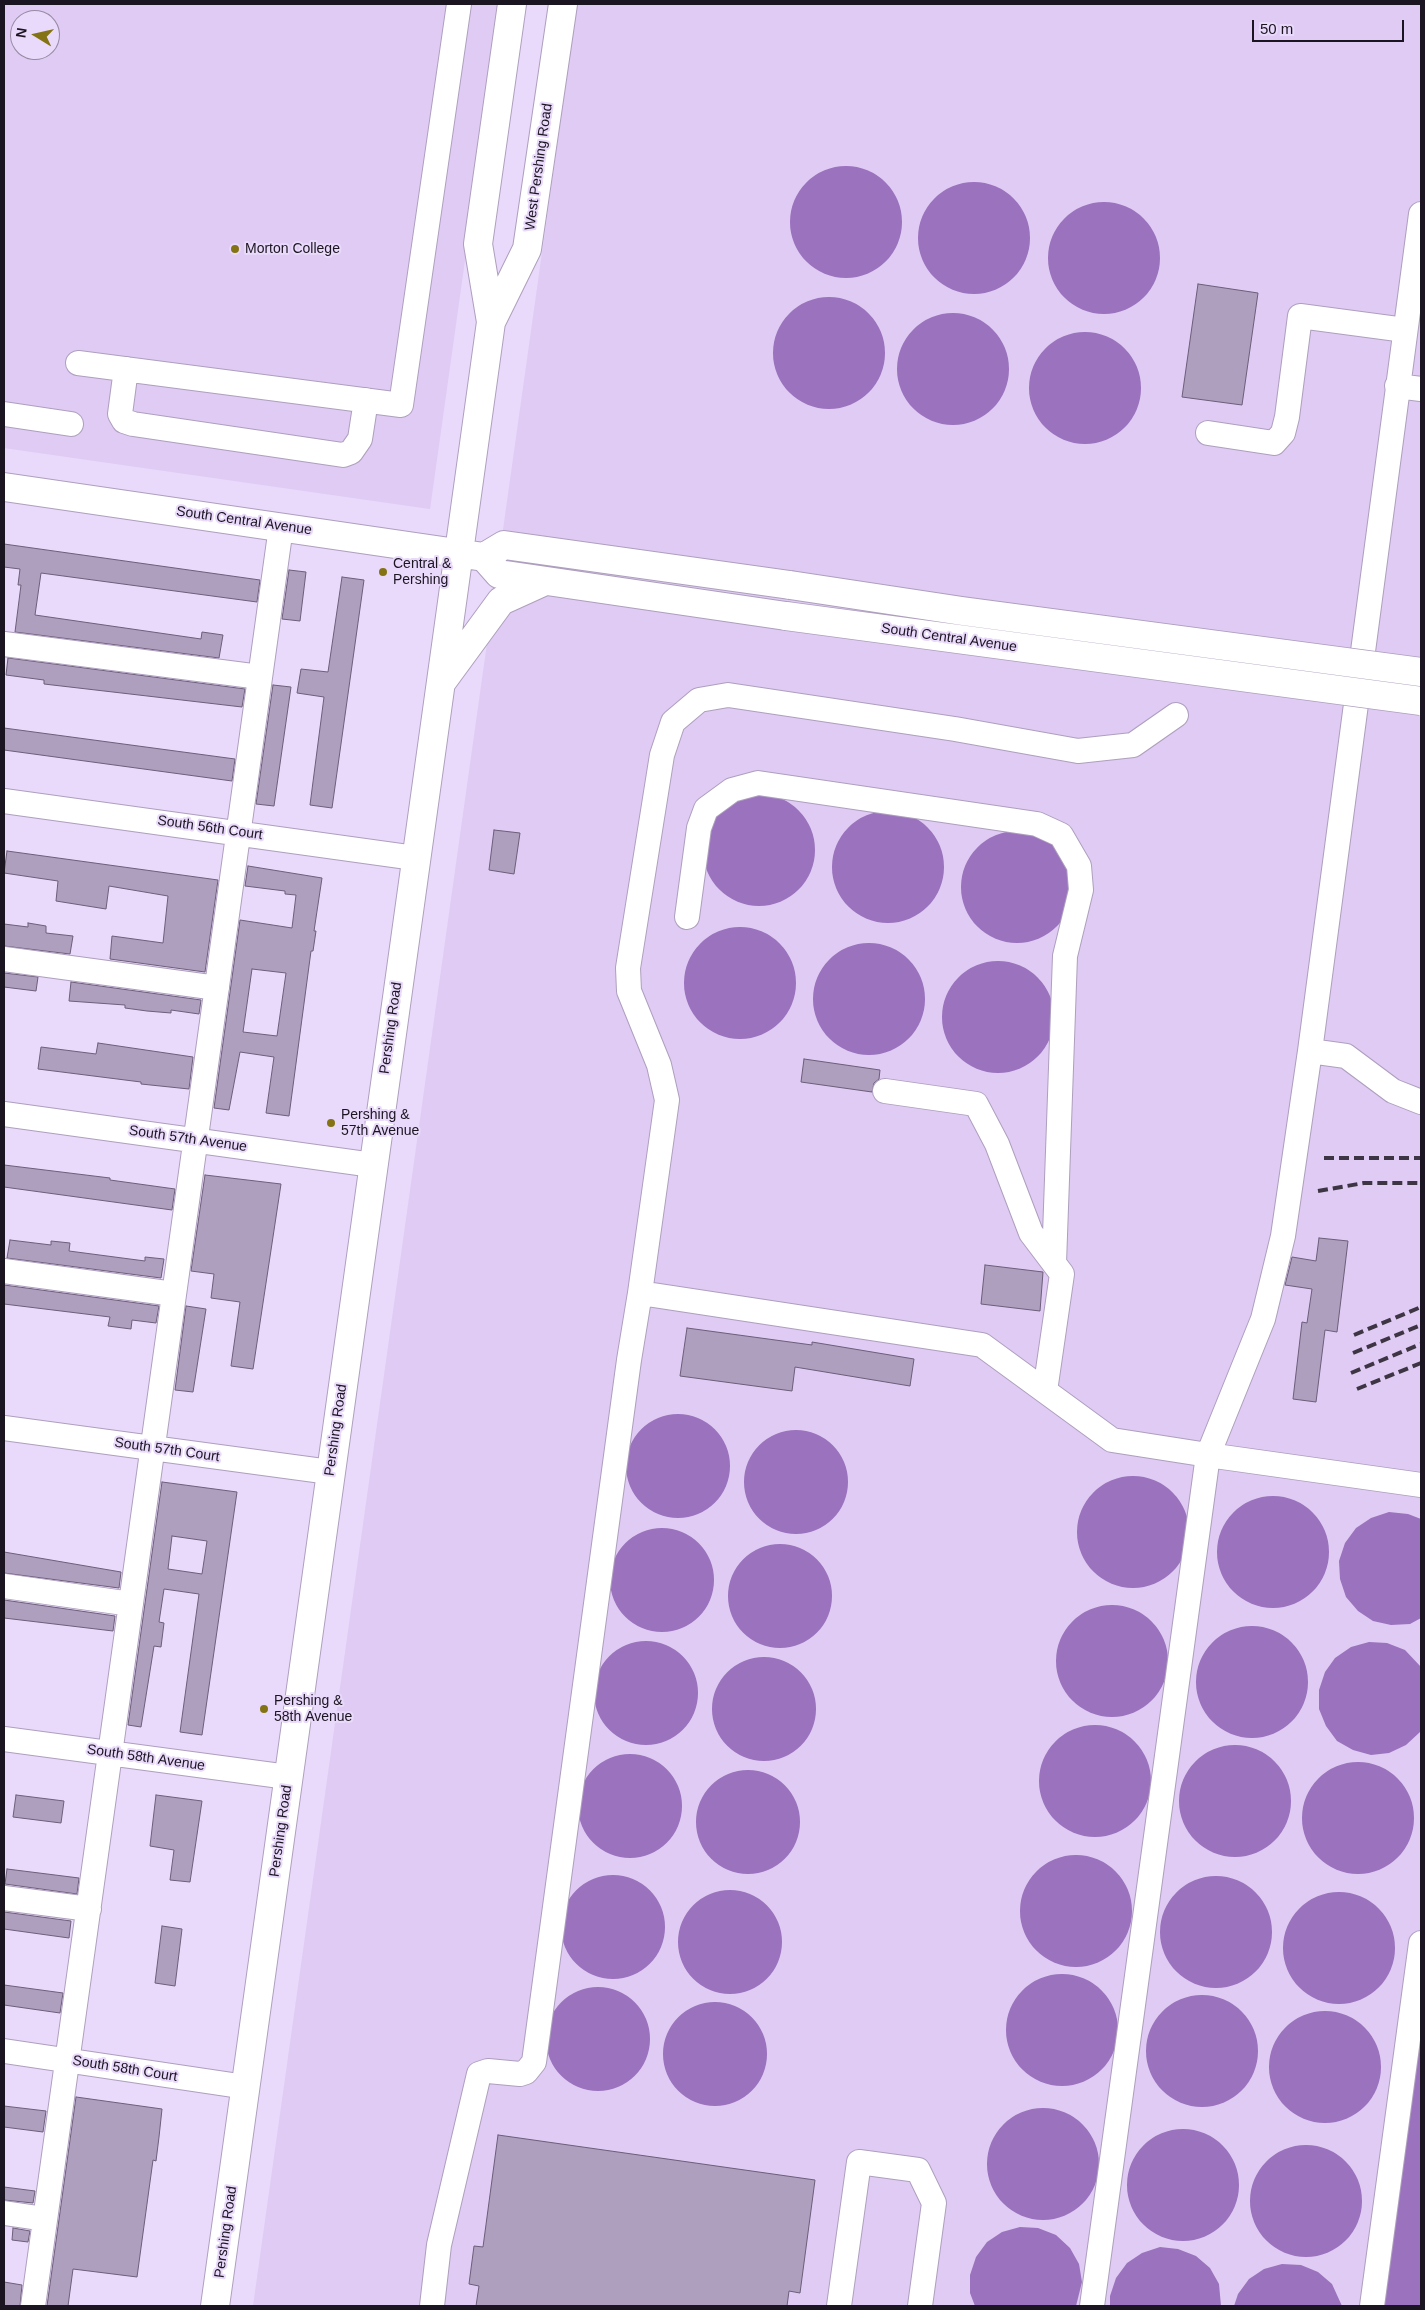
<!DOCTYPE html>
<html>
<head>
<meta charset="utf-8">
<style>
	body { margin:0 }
	#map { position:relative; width:1425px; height:2310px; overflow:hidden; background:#e9d9fa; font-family:Arial,sans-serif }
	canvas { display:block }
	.frame { position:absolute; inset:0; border:5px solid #1b1521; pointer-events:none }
	.north { position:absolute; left:10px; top:10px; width:50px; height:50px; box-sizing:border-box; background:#e9d9fa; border:1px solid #978ba3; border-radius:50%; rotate:279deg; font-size:14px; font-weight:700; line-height:20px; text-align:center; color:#1b1521 }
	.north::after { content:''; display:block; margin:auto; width:18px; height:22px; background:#847314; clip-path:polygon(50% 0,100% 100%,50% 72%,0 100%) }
	.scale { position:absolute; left:1252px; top:20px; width:152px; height:22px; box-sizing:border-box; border:2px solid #1b1521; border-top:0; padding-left:6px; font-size:15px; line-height:18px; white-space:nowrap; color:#1b1521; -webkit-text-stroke:4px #e9d9fa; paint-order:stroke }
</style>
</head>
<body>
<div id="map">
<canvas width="1425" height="2310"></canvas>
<div class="frame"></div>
<div class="north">N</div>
<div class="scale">50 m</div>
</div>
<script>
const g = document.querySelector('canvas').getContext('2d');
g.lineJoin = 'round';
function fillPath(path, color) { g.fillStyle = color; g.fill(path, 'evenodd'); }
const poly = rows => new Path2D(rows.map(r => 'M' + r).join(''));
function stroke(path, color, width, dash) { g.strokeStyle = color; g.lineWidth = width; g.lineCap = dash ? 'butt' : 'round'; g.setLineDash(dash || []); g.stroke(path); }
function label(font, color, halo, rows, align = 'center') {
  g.font = font + ' Arial,sans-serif'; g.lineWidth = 4; g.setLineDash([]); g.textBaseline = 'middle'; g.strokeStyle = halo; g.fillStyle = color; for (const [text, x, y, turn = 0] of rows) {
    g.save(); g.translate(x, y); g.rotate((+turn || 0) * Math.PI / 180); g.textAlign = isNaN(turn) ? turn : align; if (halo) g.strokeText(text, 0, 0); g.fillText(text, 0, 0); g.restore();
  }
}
const built = poly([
	[4,4,501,4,430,509,4,448],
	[20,20,50,20,50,50,20,50],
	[577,4,1421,4,1421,2306,253,2306]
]);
const water = poly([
	'790 222a56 56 0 1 1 112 0a56 56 0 1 1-112 0Z',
	'918 238a56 56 0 1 1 112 0a56 56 0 1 1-112 0Z',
	'1048 258a56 56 0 1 1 112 0a56 56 0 1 1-112 0Z',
	'773 353a56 56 0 1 1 112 0a56 56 0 1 1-112 0Z',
	'897 369a56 56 0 1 1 112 0a56 56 0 1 1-112 0Z',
	'1029 388a56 56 0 1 1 112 0a56 56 0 1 1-112 0Z',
	'703 850a56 56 0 1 1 112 0a56 56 0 1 1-112 0Z',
	'832 867a56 56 0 1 1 112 0a56 56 0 1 1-112 0Z',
	'961 887a56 56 0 1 1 112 0a56 56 0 1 1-112 0Z',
	'684 983a56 56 0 1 1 112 0a56 56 0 1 1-112 0Z',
	'813 999a56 56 0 1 1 112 0a56 56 0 1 1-112 0Z',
	'942 1017a56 56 0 1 1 112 0a56 56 0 1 1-112 0Z',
	'626 1466a52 52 0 1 1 104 0a52 52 0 1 1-104 0Z',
	'744 1482a52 52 0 1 1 104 0a52 52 0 1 1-104 0Z',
	'1077 1532a56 56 0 1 1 112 0a56 56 0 1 1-112 0Z',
	'1217 1552a56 56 0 1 1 112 0a56 56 0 1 1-112 0Z',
	[1389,1512,1408,1514,1421,1519,1421,1618,1410,1624,1391,1625,1373,1621,1358,1611,1346,1597,1340,1579,1339,1561,1345,1543,1356,1528,1371,1518],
	'610 1580a52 52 0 1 1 104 0a52 52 0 1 1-104 0Z',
	'728 1596a52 52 0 1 1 104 0a52 52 0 1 1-104 0Z',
	'1056 1661a56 56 0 1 1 112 0a56 56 0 1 1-112 0Z',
	'1196 1682a56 56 0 1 1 112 0a56 56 0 1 1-112 0Z',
	'594 1693a52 52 0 1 1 104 0a52 52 0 1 1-104 0Z',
	[1369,1642,1387,1643,1405,1650,1421,1667,1420,1732,1406,1745,1389,1753,1371,1755,1353,1750,1337,1741,1326,1726,1319,1709,1319,1690,1325,1672,1335,1658,1351,1647],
	'712 1709a52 52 0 1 1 104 0a52 52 0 1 1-104 0Z',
	'1039 1781a56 56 0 1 1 112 0a56 56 0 1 1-112 0Z',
	'1179 1801a56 56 0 1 1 112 0a56 56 0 1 1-112 0Z',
	'578 1806a52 52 0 1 1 104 0a52 52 0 1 1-104 0Z',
	'1302 1818a56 56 0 1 1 112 0a56 56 0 1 1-112 0Z',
	'696 1822a52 52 0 1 1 104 0a52 52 0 1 1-104 0Z',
	'1020 1911a56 56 0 1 1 112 0a56 56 0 1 1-112 0Z',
	'561 1927a52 52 0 1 1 104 0a52 52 0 1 1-104 0Z',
	'1160 1932a56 56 0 1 1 112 0a56 56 0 1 1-112 0Z',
	'678 1942a52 52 0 1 1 104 0a52 52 0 1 1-104 0Z',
	'1283 1948a56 56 0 1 1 112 0a56 56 0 1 1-112 0Z',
	'1006 2030a56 56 0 1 1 112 0a56 56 0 1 1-112 0Z',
	'546 2039a52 52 0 1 1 104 0a52 52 0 1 1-104 0Z',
	'1146 2051a56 56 0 1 1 112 0a56 56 0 1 1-112 0Z',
	'663 2054a52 52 0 1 1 104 0a52 52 0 1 1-104 0Z',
	'1269 2067a56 56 0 1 1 112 0a56 56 0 1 1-112 0Z',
	[1421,2034,1421,2306,1383,2306],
	'987 2164a56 56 0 1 1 112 0a56 56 0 1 1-112 0Z',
	'1127 2185a56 56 0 1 1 112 0a56 56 0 1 1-112 0Z',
	'1250 2201a56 56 0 1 1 112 0a56 56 0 1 1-112 0Z',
	[1020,2227,1038,2228,1056,2235,1070,2248,1079,2264,1082,2282,1076,2306,975,2306,970,2293,970,2275,976,2257,987,2242,1002,2232],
	[1160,2247,1178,2249,1196,2256,1210,2268,1219,2284,1221,2306,1110,2306,1110,2296,1116,2278,1127,2263,1142,2253],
	[1282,2264,1301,2265,1318,2272,1332,2284,1342,2306,1234,2306,1238,2294,1249,2279,1264,2269]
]);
const building = poly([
	[1198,284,1258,293,1242,405,1182,397,1198,284],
	[4,544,260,580,257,602,41,573,35,615,201,639,202,632,223,635,219,658,15,632,21,585,18,585,20,569,4,567,4,544],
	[289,570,306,572,300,621,282,619,289,570],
	[342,577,364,580,332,808,310,805,324,697,297,693,301,669,328,672,342,577],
	[8,658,245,689,242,707,44,684,44,680,6,675,8,658],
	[273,685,291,687,274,806,256,804,273,685],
	[4,728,235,759,232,781,4,750,4,728],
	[494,830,520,833,514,874,489,870,494,830],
	[7,851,218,880,205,972,110,959,112,936,163,943,168,896,109,886,106,909,56,901,58,881,4,873,7,851],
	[248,866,322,878,314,931,316,931,313,951,311,951,289,1116,266,1113,274,1057,240,1052,229,1110,214,1108,240,920,292,928,296,895,285,894,285,891,245,886,248,866],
	[252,969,286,973,277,1036,243,1032,252,969],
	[28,923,46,926,46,933,73,936,70,954,4,946,4,924,28,927,28,923],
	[4,973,38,977,36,991,4,987,4,973],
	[71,982,201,1000,199,1014,171,1010,171,1013,147,1011,125,1008,125,1005,69,1001,71,982],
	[98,1043,193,1057,189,1089,141,1084,141,1082,38,1069,41,1047,96,1054,98,1043],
	[804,1059,880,1070,879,1079,874,1083,872,1092,801,1082,804,1059],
	[4,1165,110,1178,110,1180,175,1189,172,1210,4,1187,4,1165],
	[205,1175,281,1184,253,1369,231,1366,240,1302,211,1298,214,1274,191,1271,205,1175],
	[1319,1238,1348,1241,1337,1332,1325,1330,1316,1402,1293,1399,1302,1322,1307,1323,1312,1289,1285,1285,1292,1257,1316,1261,1319,1238],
	[10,1240,51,1245,51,1241,70,1243,69,1251,145,1261,145,1257,164,1259,161,1278,7,1258,10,1240],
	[985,1265,1043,1272,1040,1311,981,1304,985,1265],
	[4,1285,159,1306,156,1323,132,1320,131,1329,108,1326,110,1317,4,1304,4,1285],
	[186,1306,206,1309,193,1392,175,1390,186,1306],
	[687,1328,812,1345,812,1342,914,1359,910,1386,795,1367,792,1391,680,1376,687,1328],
	[162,1482,237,1492,202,1735,180,1732,199,1594,164,1589,159,1622,164,1623,161,1647,154,1646,141,1727,128,1725,162,1482],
	[172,1536,207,1541,202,1574,168,1569,172,1536],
	[4,1552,121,1572,119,1588,4,1573,4,1552],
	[4,1600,115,1616,113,1631,4,1618,4,1600],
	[16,1795,64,1801,61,1823,13,1817,16,1795],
	[156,1795,202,1801,190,1882,170,1880,174,1850,150,1846,156,1795],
	[7,1869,79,1878,77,1894,5,1884,7,1869],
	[4,1912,71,1921,69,1938,4,1929,4,1912],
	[162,1926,182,1929,175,1986,155,1983,162,1926],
	[4,1985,63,1993,60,2013,4,2005,4,1985],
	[76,2097,162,2109,159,2137,156,2161,153,2160,137,2277,73,2269,68,2306,47,2306,76,2097],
	[4,2106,46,2111,43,2132,4,2127,4,2106],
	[498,2135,815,2180,800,2293,789,2291,787,2306,476,2306,479,2286,469,2284,474,2246,483,2247,498,2135],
	[4,2187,35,2191,33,2203,4,2200,4,2187],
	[13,2228,30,2231,28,2242,12,2240,13,2228],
	[4,2282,22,2285,20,2306,4,2306,4,2282]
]);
const minor = poly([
	[78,363,401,405,459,4],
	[126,369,120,414,124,421,133,424,343,455,351,452,360,439,366,400],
	[1397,386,1421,389],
	[4,414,71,424],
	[1208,433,1274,443,1283,433,1287,417,1300,316,1405,330],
	[4,644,260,677],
	[4,801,415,858],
	[687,917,699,828,706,809,732,790,758,783,1037,824,1061,835,1079,866,1081,890,1065,956,1054,1263],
	[4,959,217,988],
	[1310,1051,1421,214],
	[885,1091,976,1104,997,1144,1031,1233,1062,1274,1045,1391],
	[4,1114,373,1165],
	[4,1271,174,1294],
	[640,1293,667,1100,659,1065,629,991,628,968,662,755,673,722,699,700,728,695,955,729,1078,751,1133,745,1176,715],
	[4,1428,330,1472],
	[4,1586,131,1604],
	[4,1739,288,1777],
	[4,1898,89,1909],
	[4,2051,246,2087],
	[4,2213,45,2219],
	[33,2306,281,527],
	[432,2306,439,2245,479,2074,488,2071,520,2074,526,2072,534,2062,629,1360,640,1293,982,1345,1112,1440,1208,1455,1263,1319,1283,1236,1310,1051,1346,1056,1393,1091,1421,1102],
	[839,2306,859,2162,918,2170,934,2203,920,2306],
	[1092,2306,1208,1455,1421,1485],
	[1372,2306,1421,1943]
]);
const major = poly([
	[491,322,527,249,563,4],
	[4,487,484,557,504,545,790,585],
	[484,557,499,574,786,616],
	[441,683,501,601,545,581],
	[215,2306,491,322,478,244,512,4]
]);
const rail = poly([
	[1324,1158,1421,1158],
	[1318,1191,1364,1183,1421,1183],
	[1354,1335,1421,1307],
	[1353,1353,1421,1325],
	[1351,1373,1421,1344],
	[1357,1389,1421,1363]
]);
const majorBridge = poly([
	[790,585,962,611,1421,672],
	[786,616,1421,701]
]);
const markers = [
	[235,249,5,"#847314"],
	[383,572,5,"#847314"],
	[331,1123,5,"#847314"],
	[264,1709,5,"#847314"]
];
const streetNames = [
	["West Pershing Road",539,167,-82],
	["South Central Avenue",244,521,8],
	["South Central Avenue",949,638,8],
	["South 56th Court",210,828,8],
	["Pershing Road",391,1028,-82],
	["South 57th Avenue",188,1139,8],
	["Pershing Road",336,1430,-82],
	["South 57th Court",167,1450,8],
	["South 58th Avenue",146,1758,8],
	["Pershing Road",281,1831,-82],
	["South 58th Court",125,2069,9],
	["Pershing Road",226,2232,-82]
];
const poiNames = [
	["Morton College",245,249],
	["Central &",393,564],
	["Pershing",393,580],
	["Pershing &",341,1115],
	["57th Avenue",341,1131],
	["Pershing &",274,1701],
	["58th Avenue",274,1717]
];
fillPath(built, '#dfcbf3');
fillPath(water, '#9a72bd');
fillPath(building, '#af9fbe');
stroke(building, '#6d5e7b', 1);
stroke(minor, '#ae9fbe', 26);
stroke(major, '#ae9fbe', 30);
stroke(minor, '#fff', 24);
stroke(major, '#fff', 28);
stroke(rail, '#3d3544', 4, [10, 5]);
stroke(majorBridge, '#ae9fbe', 30, []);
stroke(majorBridge, '#fff', 28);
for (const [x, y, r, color] of markers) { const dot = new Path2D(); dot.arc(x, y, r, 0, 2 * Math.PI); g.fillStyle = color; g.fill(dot); stroke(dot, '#e9d9fa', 2); }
label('14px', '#1b1521', '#e9d9fa', streetNames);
label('14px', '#1b1521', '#e9d9fa', poiNames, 'left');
</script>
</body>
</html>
